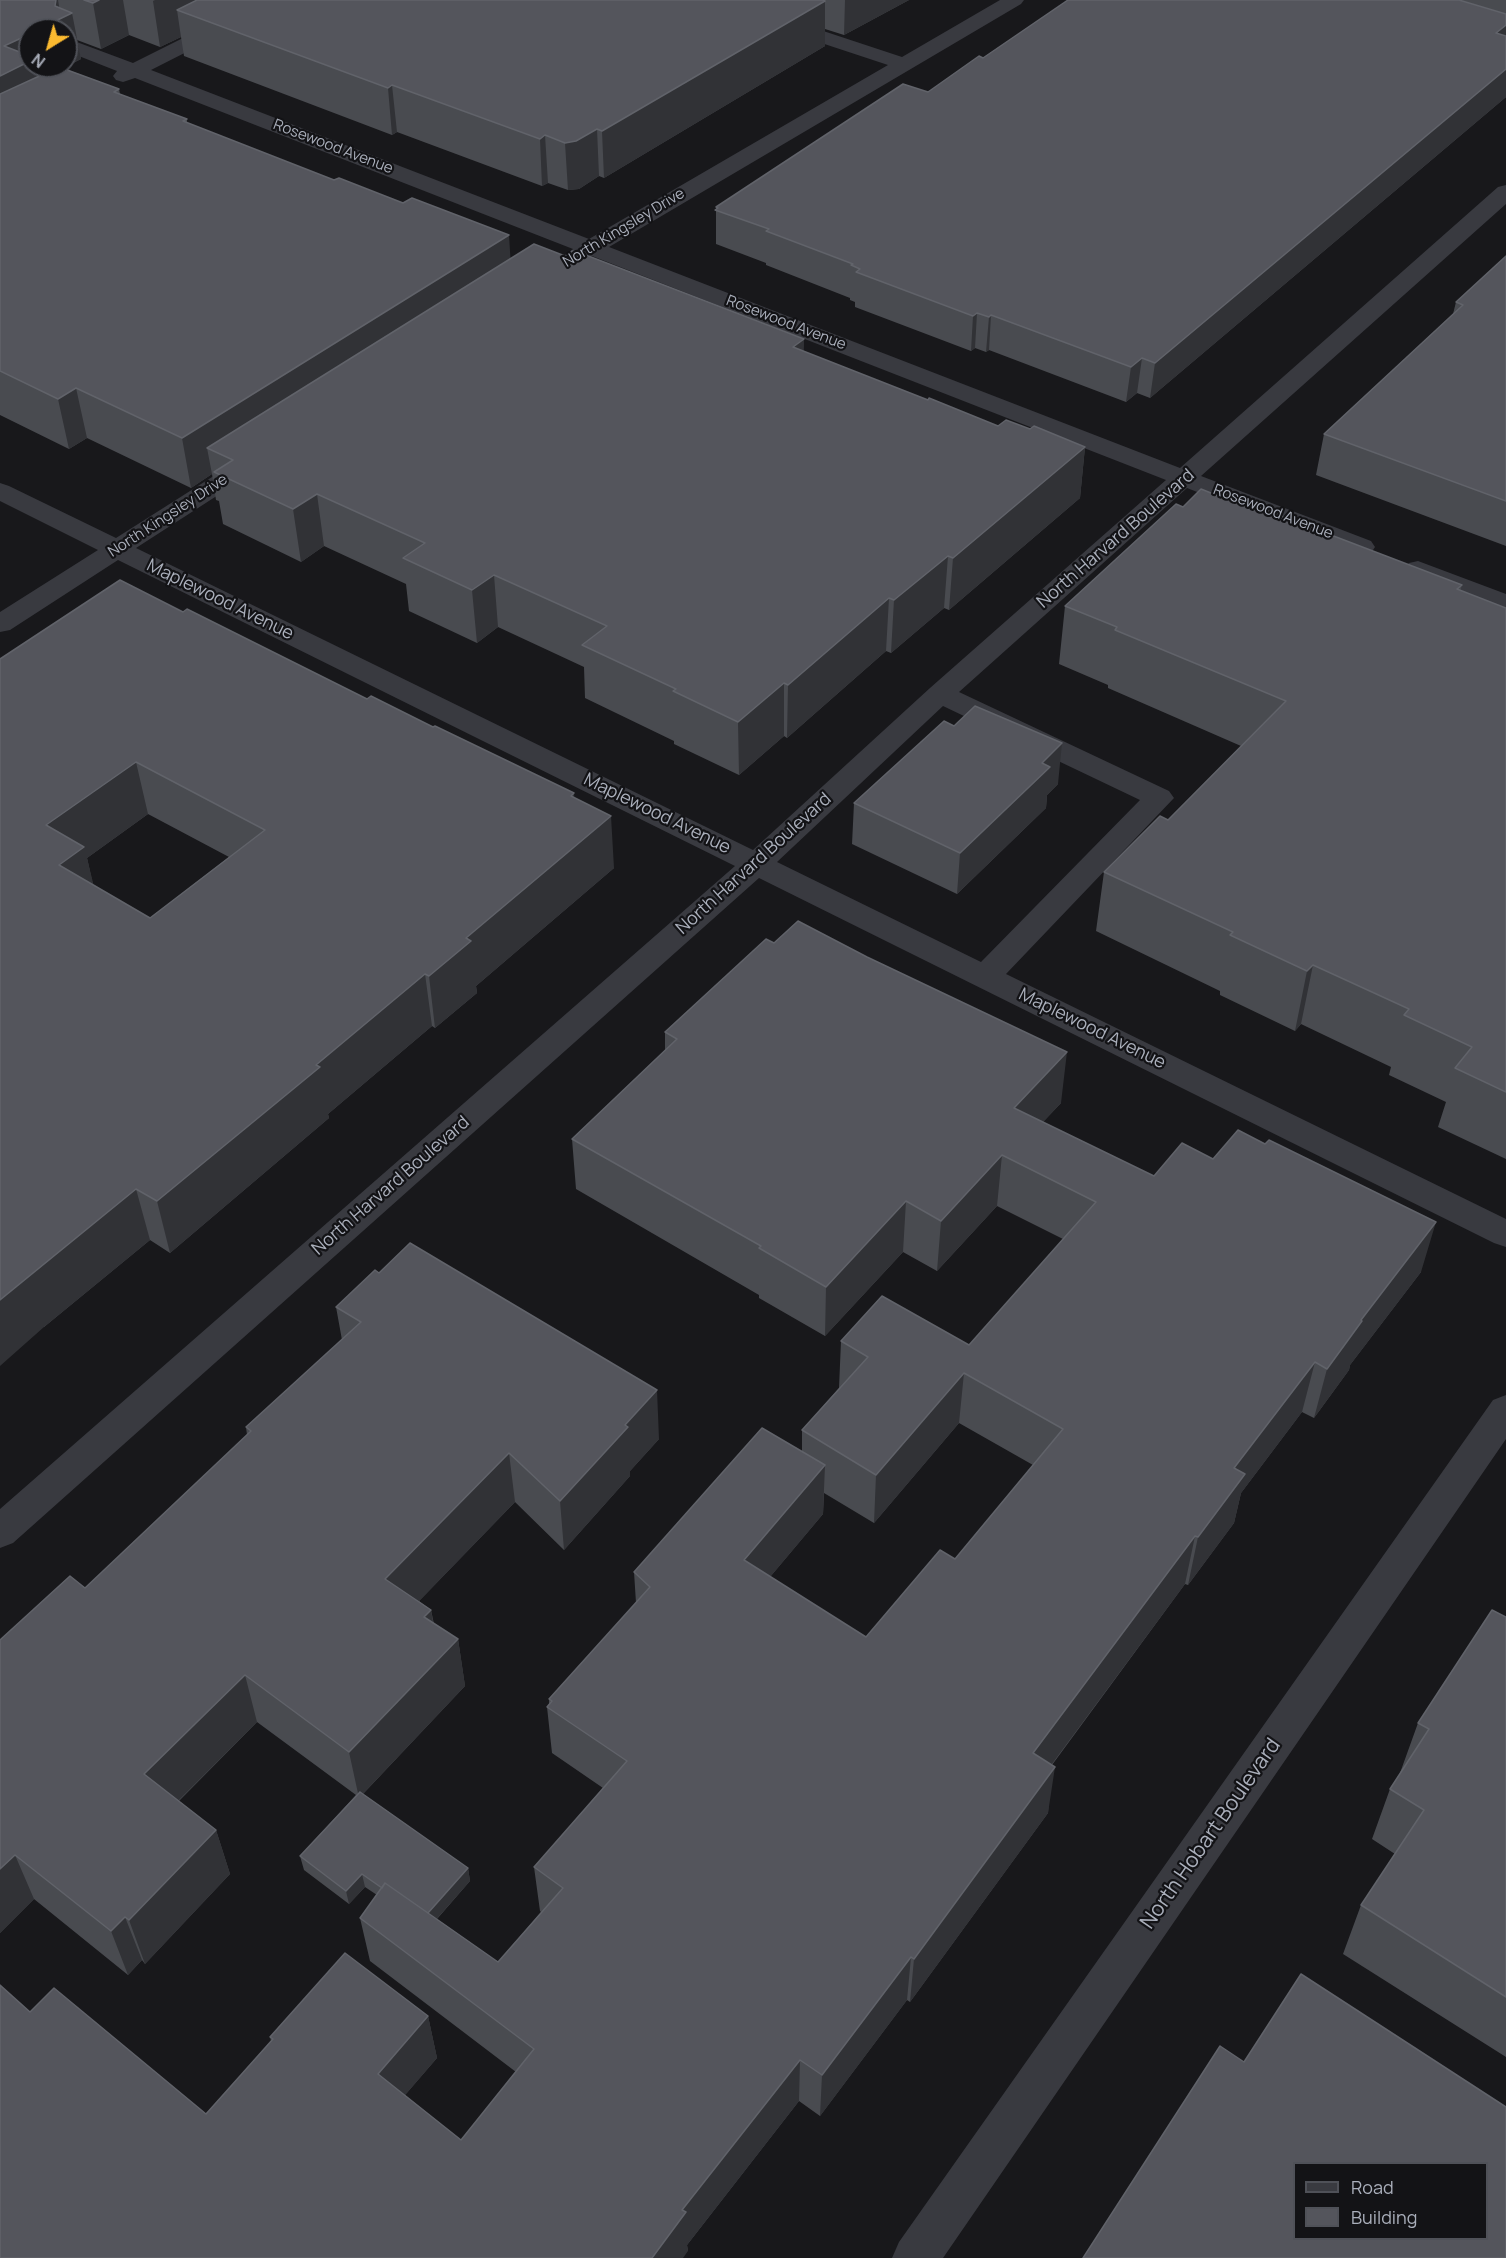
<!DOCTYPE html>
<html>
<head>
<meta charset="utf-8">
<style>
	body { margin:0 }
	#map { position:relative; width:1506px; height:2258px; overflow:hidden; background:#18181b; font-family:Manrope,sans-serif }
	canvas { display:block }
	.legend { position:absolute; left:1293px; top:2162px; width:195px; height:78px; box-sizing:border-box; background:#131316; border:2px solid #4f5158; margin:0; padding:8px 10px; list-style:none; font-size:18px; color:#aaafbb }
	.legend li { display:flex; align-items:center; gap:12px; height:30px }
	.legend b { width:30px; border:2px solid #4f5158 }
	.north { position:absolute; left:18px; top:18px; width:60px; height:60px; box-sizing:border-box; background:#131316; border:2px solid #4f5158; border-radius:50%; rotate:217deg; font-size:16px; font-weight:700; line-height:24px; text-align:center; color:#aaafbb }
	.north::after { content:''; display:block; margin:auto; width:21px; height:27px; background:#fbba30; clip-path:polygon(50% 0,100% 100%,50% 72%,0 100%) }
</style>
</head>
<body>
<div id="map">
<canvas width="1506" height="2258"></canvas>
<ul class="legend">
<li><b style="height:8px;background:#393a40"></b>Road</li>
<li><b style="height:16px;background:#54555c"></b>Building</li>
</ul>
<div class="north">N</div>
</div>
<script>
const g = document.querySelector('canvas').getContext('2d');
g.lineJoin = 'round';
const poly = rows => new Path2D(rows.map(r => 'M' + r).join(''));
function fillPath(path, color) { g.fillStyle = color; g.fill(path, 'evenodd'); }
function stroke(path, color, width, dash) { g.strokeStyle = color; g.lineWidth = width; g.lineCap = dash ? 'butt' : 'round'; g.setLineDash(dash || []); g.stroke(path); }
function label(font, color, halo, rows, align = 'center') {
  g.font = font + ' Manrope,sans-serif'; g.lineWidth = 4.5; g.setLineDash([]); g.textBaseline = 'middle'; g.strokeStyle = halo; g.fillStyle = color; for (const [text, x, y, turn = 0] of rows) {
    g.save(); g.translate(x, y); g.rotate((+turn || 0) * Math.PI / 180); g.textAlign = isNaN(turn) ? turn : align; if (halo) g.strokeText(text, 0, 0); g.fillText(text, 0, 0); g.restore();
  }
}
const minor = poly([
	[259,0,284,0,281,4,151,70,589,239,888,65,776,28,773,24,776,20,790,20,902,57,1000,0,1024,0,1021,4,609,247,1180,468,1498,187,1506,185,1506,204,1201,476,1371,541,1375,547,1371,553,1362,555,1353,553,1187,488,959,692,1169,791,1174,798,1006,974,1506,1219,1506,1247,1494,1243,759,878,13,1543,0,1548,0,1509,735,866,118,560,10,630,0,632,0,612,98,550,0,501,0,483,9,486,116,538,242,458,251,455,260,458,264,463,260,468,136,548,753,850,930,688,1166,480,592,256,578,262,570,260,567,255,573,249,135,78,123,82,116,80,113,76,117,71,66,51,66,38,133,63,259,0],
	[943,706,1140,800,981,962,777,862,943,706],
	[1418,561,1506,594,1506,611,1409,575,1405,569,1409,563,1418,561],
	[1506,1395,1506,1439,943,2258,892,2258,899,2242,1493,1400,1506,1395]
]);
const wall = poly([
	[0,0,909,0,844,35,825,29,825,46,604,178,599,176,579,189,568,190,548,183,542,186,397,132,392,135,184,56,181,37,160,47,129,35,101,49,77,40,81,59,63,68,119,89,120,94,187,119,187,123,510,259,565,256,804,339,803,351,928,400,998,426,1030,429,1085,447,1080,498,949,610,944,608,891,653,886,651,787,738,784,736,739,775,674,744,674,741,585,698,584,667,498,627,477,643,409,611,406,584,324,546,301,562,223,524,219,501,216,500,212,474,191,488,87,438,69,449,0,415],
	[1068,0,1506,0,1506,97,1150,398,1137,393,1126,402,989,350,986,352,975,348,971,351,855,307,855,302,850,300,850,298,766,265,766,263,716,244,716,207,928,92,983,58],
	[1506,256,1506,546,1316,475,1324,434,1453,314,1456,302],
	[1183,507,1462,585,1460,591,1506,608,1506,1159,1438,1127,1446,1102,1389,1075,1391,1067,1301,1024,1295,1031,1220,995,1220,991,1096,931,1104,872,1168,820,1241,746,1108,688,1108,685,1059,664,1065,606],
	[183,612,575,798,614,868,476,986,477,993,435,1028,432,1026,328,1114,329,1118,170,1253,150,1240,44,1327,0,659],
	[148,814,229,857,150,918,93,885,87,858],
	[1058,784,1047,795,1046,808,957,894,852,844,854,803],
	[665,1032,1061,1103,1043,1122,1154,1176,1421,1272,1350,1365,1349,1370,1314,1418,1302,1412,1241,1493,1234,1523,1188,1585,1185,1584,1052,1765,1048,1813,910,2002,907,2000,820,2116,799,2101,687,2245,688,2251,0,2258,30,2012,206,2114,271,2041,270,2037,428,2016,437,2058,405,2095,461,2140,516,2072,370,1961,360,1918,377,1895,365,1887,349,1904,304,1870,300,1856,356,1795,257,1722,179,1801,216,1830,230,1874,145,1964,142,1960,128,1975,34,1899,0,1933,0,1640,85,1588,247,1435,246,1427,342,1340,336,1307,659,1439,630,1471,630,1476,564,1550,515,1502,419,1601,431,1610,434,1624,458,1639,465,1686,363,1794,468,1868,470,1881,437,1919,498,1962,541,1912,540,1911,534,1867,603,1788,552,1753,547,1707,549,1704,549,1699,636,1603,634,1572,802,1452,802,1430,839,1388,841,1341,969,1345,1063,1239,997,1206,937,1271,903,1252,825,1336,759,1298,759,1295,576,1189,572,1139,665,1050],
	[959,1423,1033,1465,955,1559,866,1637,770,1577,823,1514,824,1493,874,1523],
	[1506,1617,1506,2057,1343,1954,1361,1905,1395,1854,1372,1839,1390,1789,1400,1773,1418,1723]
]);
const shadedWall = poly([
	[56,0,58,0,61,18,72,13,81,59,41,79,0,127,0,76,4,46,30,34,30,66,66,66,66,30,37,30,55,6],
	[99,0,123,0,129,35,101,49,93,3],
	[155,0,254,0,177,10,181,37,160,47,153,1],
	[845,0,909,0,844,35],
	[825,1,825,46,604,178,602,131],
	[1506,25,1506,52,1496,33],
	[1506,69,1506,97,1150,398,1155,363],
	[392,85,397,132,392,135,388,88],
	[597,129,599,176,579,189,568,190,565,143],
	[545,135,548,183,542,186,540,139],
	[509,235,512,283,207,448,212,474,191,488,182,438],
	[977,313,975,348,971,351,973,316],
	[991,315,989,350,986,352,989,317],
	[804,339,803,390,793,347],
	[1142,358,1137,393,1126,402,1131,367],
	[76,388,87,438,69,449,58,399],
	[1085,447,1080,498,949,610,953,558],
	[317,494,324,546,301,562,293,509],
	[948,556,944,608,891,653,894,600],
	[494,575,498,627,477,643,472,590],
	[889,598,886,651,787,738,788,685],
	[784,683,784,736,739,775,738,722],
	[1062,743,1058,784,1047,795,1046,808,957,894,960,853,1042,763],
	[136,762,148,814,87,858,97,899,72,917,46,825],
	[574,793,578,844,611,816,614,868,476,986,477,993,435,1028,429,976,466,938,571,796],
	[1313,965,1301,1024,1295,1031,1307,971],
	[425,974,432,1026,328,1114,329,1118,170,1253,157,1201,316,1065],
	[1067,1052,1061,1103,1008,1159,1014,1108],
	[1002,1155,997,1206,937,1271,941,1221],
	[136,1189,150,1240,44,1327,0,1366,0,1300],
	[906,1201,903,1252,825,1336,826,1287],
	[1436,1222,1421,1272,1350,1365,1349,1370,1314,1418,1327,1369,1361,1320],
	[1315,1362,1302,1412,1241,1493,1234,1523,1188,1585,1198,1537,1234,1468],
	[964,1373,959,1423,874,1523,876,1475],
	[657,1390,659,1439,630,1471,630,1476,564,1550,560,1501,625,1425],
	[509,1453,515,1502,394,1627,385,1579],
	[825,1465,823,1514,744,1608,744,1560],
	[1195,1536,1185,1584,1026,1799,1033,1753],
	[431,1610,439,1657,424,1617],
	[458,1639,465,1686,359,1798,349,1752],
	[245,1675,257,1722,159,1820,144,1774],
	[1055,1767,1048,1813,910,2002,914,1959],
	[216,1830,230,1874,145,1964,129,1920],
	[15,1855,34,1899,0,1933,0,1869],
	[468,1868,470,1881,426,1931,424,1918],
	[362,1874,365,1887,349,1904,346,1891],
	[125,1917,142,1960,128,1975,111,1931],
	[911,1957,907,2000,820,2116,822,2075],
	[428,2016,437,2058,388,2115,378,2074],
	[800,2060,799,2101,687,2245,688,2251,683,2258,652,2258,682,2210]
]);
const building = poly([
	[0,0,56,0,55,6,72,13,37,30,30,30,30,34,4,46,30,56,30,61,0,76,0,0],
	[84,0,99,0,93,3,84,0],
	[197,0,823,0,825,1,602,131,597,129,576,141,565,143,545,135,540,139,392,85,388,88,177,10,197,0],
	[1068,0,1459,0,1506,14,1506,25,1496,33,1506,36,1506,69,1155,363,1142,358,1131,367,991,315,989,317,977,313,973,316,856,272,860,269,851,265,853,264,766,231,769,229,715,210,718,208,716,207,903,84,928,92,979,56,983,58,1068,0],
	[59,67,119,89,114,92,187,119,183,121,334,180,339,178,403,203,412,198,509,235,182,438,76,388,58,399,0,371,0,94,59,67],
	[534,244,565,256,572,251,591,257,804,339,793,347,928,400,929,398,998,426,1006,420,1030,429,1034,426,1085,447,953,558,948,556,894,600,889,598,788,685,784,683,738,722,673,691,676,689,582,645,607,626,494,575,472,590,403,558,425,543,317,494,293,509,214,472,233,460,207,448,534,244],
	[1506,256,1506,501,1324,434,1463,305,1456,302,1506,256],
	[1201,489,1231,501,1234,498,1462,585,1457,589,1506,608,1506,1092,1455,1068,1472,1047,1404,1015,1409,1009,1313,965,1307,971,1230,935,1233,932,1104,872,1160,816,1168,820,1286,701,1115,630,1117,627,1065,606,1176,504,1183,507,1201,489],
	[120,580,183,612,187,609,367,699,371,696,433,727,435,726,574,793,571,796,611,816,466,938,471,941,429,976,425,974,316,1065,320,1067,157,1201,136,1189,0,1300,0,659,120,580],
	[136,762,265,830,150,918,59,865,84,847,46,825,136,762],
	[975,706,1062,743,1042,763,1050,767,960,853,854,803,944,721,954,726,975,706],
	[798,921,867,957,1067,1052,1014,1108,1154,1176,1182,1143,1213,1159,1238,1130,1265,1144,1269,1140,1436,1222,1361,1320,1362,1321,1327,1369,1315,1362,1234,1468,1245,1474,1198,1537,1195,1536,1033,1753,1055,1767,914,1959,911,1957,822,2075,800,2060,682,2210,686,2212,652,2258,0,2258,0,1985,30,2012,54,1988,206,2114,273,2039,270,2037,345,1953,428,2016,378,2074,461,2140,534,2049,360,1918,385,1883,498,1962,563,1888,534,1867,627,1761,547,1707,552,1701,549,1699,650,1587,634,1572,762,1428,825,1465,744,1560,866,1637,940,1550,955,1559,1063,1429,964,1373,876,1475,802,1430,868,1357,841,1341,882,1296,969,1345,1096,1202,1002,1155,941,1221,906,1201,826,1287,759,1248,761,1246,572,1139,677,1039,665,1032,766,939,774,943,798,921],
	[410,1243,657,1390,625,1425,628,1427,560,1501,509,1453,385,1579,431,1610,424,1617,458,1639,349,1752,245,1675,144,1774,216,1830,129,1920,125,1917,111,1931,15,1855,0,1869,0,1640,70,1576,85,1588,251,1431,246,1427,361,1322,336,1307,375,1270,379,1273,410,1243],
	[1492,1610,1506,1617,1506,1997,1361,1905,1424,1810,1390,1789,1429,1729,1418,1723,1492,1610],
	[360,1792,468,1868,428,1913,385,1883,382,1888,362,1874,346,1891,300,1856,360,1792],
	[1301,1974,1506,2107,1506,2258,1083,2258,1220,2046,1244,2062,1301,1974],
	[1294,2163,1486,2163,1486,2238,1294,2238,1294,2163]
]);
const farStreetnames = [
	["Rosewood Avenue",333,147,21],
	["North Kingsley Drive",624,228,-31],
	["Rosewood Avenue",786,323,21],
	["Rosewood Avenue",1273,512,21],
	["North Kingsley Drive",168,516,-33]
];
const streetNames = [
	["North Harvard Boulevard",1116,539,-41],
	["Maplewood Avenue",220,600,26],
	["Maplewood Avenue",657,814,26],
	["North Harvard Boulevard",754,864,-42],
	["Maplewood Avenue",1092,1029,26],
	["North Harvard Boulevard",391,1186,-41]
];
const nearStreetnames = [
	["North Hobart Boulevard",1211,1834,-55]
];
fillPath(minor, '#393a40');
fillPath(wall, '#494b50');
fillPath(shadedWall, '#313236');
fillPath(building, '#54555c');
stroke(building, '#61636a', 1.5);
label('15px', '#aaafbb', '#131316', farStreetnames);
label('18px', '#aaafbb', '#131316', streetNames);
label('21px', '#aaafbb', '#131316', nearStreetnames);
</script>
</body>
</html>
